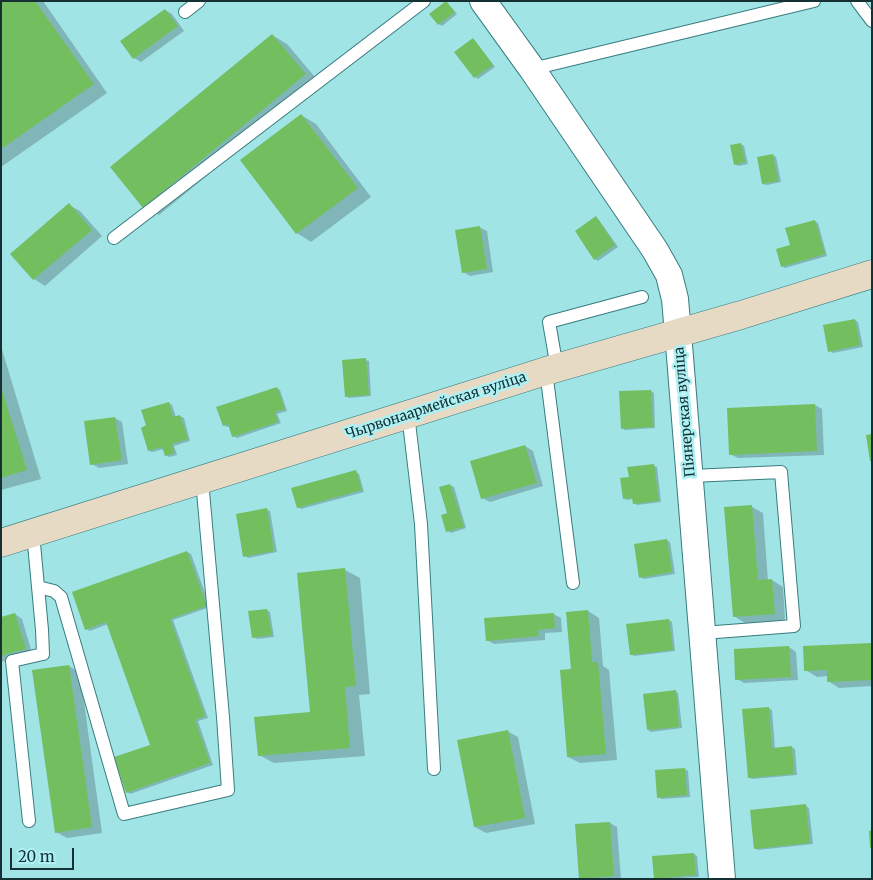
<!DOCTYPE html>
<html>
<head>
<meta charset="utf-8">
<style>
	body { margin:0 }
	#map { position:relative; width:873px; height:880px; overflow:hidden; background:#a0e4e6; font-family:Merriweather,serif }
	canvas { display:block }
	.frame { position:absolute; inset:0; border:2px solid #163133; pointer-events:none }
	.scale { position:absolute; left:10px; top:848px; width:64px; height:22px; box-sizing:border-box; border:2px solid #163133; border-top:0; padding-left:6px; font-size:15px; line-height:18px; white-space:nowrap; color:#163133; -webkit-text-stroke:4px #adf1f4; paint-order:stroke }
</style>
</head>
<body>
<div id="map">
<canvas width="873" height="880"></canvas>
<div class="frame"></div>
<div class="scale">20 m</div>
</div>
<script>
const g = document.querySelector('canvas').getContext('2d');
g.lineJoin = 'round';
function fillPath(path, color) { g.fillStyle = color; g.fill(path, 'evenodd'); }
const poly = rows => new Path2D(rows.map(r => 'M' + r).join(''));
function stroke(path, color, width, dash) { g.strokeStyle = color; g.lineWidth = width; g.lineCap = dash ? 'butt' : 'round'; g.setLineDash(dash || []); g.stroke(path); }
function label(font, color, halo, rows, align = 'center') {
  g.font = font + ' Merriweather,serif'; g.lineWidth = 5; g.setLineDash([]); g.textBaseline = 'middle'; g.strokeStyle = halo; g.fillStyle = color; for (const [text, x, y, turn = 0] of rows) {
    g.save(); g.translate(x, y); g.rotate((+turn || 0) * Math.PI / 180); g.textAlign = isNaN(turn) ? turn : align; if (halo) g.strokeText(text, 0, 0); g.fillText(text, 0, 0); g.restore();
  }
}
const shadow = poly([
	[1,1,43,1,107,93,1,167],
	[446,3,449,5,457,14,442,26,439,24],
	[165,10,172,14,184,31,141,62,134,58],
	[272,35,287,44,320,83,159,215,144,207],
	[473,40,476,42,495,67,478,79,475,77],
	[301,115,316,124,371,197,311,242,297,233],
	[741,144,744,146,748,164,738,166,735,164],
	[773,155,776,157,781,182,767,185,763,184],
	[69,205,80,211,102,236,45,286,34,279],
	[596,218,599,220,618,247,598,261,595,259],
	[814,221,818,223,827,256,785,268,782,266,792,245],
	[479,227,487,231,493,272,470,276,463,272],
	[855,320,858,322,863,347,833,353,830,351],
	[1,346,41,479,1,490],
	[365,360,369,361,371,396,349,398,346,396],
	[277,388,280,390,287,411,277,414,281,423,237,438,233,436,230,426,227,427,224,425],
	[651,391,654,393,655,428,625,430,622,428],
	[169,403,172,405,176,417,180,416,184,418,190,441,174,446,177,455,169,457,166,455,164,449,152,452,149,451],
	[815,405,822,409,824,455,738,458,730,454],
	[115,418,122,422,128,464,99,468,92,464],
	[525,446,533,451,543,486,490,502,482,498],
	[654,466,657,467,661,502,637,505,634,503,633,499,627,500,624,498,630,478],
	[356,472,359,474,364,492,301,509,298,507],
	[450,485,454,487,466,528,451,533,448,531,448,514,440,488],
	[752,507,763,513,768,581,772,580,783,587,785,620,745,623,734,616],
	[267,510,270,511,277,552,248,558,245,556],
	[666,540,670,542,675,574,644,579,641,577],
	[187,552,191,554,210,607,173,620,208,718,198,721,213,765,130,794,127,792,152,746,108,624,90,631,86,629,73,592],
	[345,570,360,578,370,694,359,695,365,756,274,763,259,755,311,713],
	[267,610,270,612,274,637,257,639,254,637],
	[588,611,599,618,603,666,609,670,617,760,580,763,568,757],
	[15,614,22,619,32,653,1,662,1,618],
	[553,614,561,618,562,632,545,633,545,640,494,644,487,640],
	[669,620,672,622,675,651,634,656,631,654],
	[872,644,872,686,839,688,828,681,828,676,817,677,806,670],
	[789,647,796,652,798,680,744,683,737,679],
	[69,666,80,673,102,833,67,838,56,832],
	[675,691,678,693,682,728,651,732,648,730],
	[768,708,772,710,775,749,791,747,795,749,797,775,752,779,749,777],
	[507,731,518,737,535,824,486,833,475,827],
	[685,769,688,771,690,797,662,799,658,797],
	[806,806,809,808,813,844,758,850,755,848],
	[610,823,617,827,621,879,582,879],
	[694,854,697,856,699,877,656,879]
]);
const building = poly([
	[1,1,35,1,94,84,1,149],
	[446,1,455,12,438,25,429,14],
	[165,9,178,26,133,59,120,41],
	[272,34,306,74,143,208,110,167],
	[473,38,493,65,474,78,454,52],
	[301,114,358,188,296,234,240,160],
	[741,143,745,162,734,165,730,145],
	[773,154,778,181,762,184,757,157],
	[69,203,92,230,33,280,10,254],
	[596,216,615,245,594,260,575,231],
	[815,220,825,254,781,267,776,249,790,245,785,228],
	[480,226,487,269,462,273,455,230],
	[855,319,860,345,828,352,823,325],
	[366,358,369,395,345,397,342,360],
	[1,387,27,470,1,478],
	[277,387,285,409,275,412,278,422,232,437,228,424,223,426,216,407],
	[651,390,653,427,621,429,619,391],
	[169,402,173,417,180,415,188,439,172,444,174,453,165,456,162,447,148,451,141,428,146,425,141,410],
	[815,404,817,451,729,455,727,408],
	[115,417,122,460,90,465,84,421],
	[872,434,872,461,870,461,866,435],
	[525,445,537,483,481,499,470,461],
	[654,464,659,501,633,504,632,498,623,499,620,478,629,477,627,467],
	[356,470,362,490,297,508,291,488],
	[450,484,464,527,446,532,441,515,447,513,439,487],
	[752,505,758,580,772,579,775,614,733,617,724,507],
	[267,508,274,551,243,557,236,514],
	[667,539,672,572,639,578,634,544],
	[187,551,207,606,170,619,205,716,195,720,210,763,126,793,114,757,150,745,106,622,85,630,72,592],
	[345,568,356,686,345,687,350,748,258,756,254,717,310,712,297,573],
	[267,609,272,635,252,638,248,611],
	[588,610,592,662,598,662,606,754,567,757,560,670,571,669,566,612],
	[15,613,26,649,1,656,1,617],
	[554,613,555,628,538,630,539,636,486,641,484,618],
	[669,619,673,650,630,655,626,624],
	[872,643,872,680,827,682,827,670,804,671,803,646],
	[789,646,791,677,735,680,734,649],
	[69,665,92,827,55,833,32,670],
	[676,690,679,727,647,730,643,694],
	[769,707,772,748,792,746,794,774,748,778,742,709],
	[508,730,525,818,474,827,457,740],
	[685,768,687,795,657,798,655,770],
	[806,804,810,843,754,849,750,810],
	[610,822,614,876,579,879,575,824],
	[872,830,872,848,870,848,869,831],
	[694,853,696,875,654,879,652,856]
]);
const lane = poly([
	[857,1,872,21],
	[185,12,199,1],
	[532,69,814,1],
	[114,238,424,1],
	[557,368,549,322,642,297],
	[546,371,573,583],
	[408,414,421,524,434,769],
	[691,476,781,472,794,626,703,633],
	[38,587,54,591,61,597,124,814,228,790,223,717,202,480],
	[29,821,12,661,43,654,42,630,33,533]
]);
const street = poly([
	[483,1,532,69,655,250,669,275,675,299,680,357,722,879]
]);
const secondary = poly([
	[1,543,546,371,741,315,872,274]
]);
const streetNames = [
	["Чырвонаармейская вуліца",436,406,-18],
	["Піянерская вуліца",685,412,-95]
];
fillPath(shadow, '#0003');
fillPath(building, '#73be5f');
stroke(lane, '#397c7f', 14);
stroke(street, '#397c7f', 28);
stroke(secondary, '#397c7f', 29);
stroke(lane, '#fff', 12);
stroke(street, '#fff', 26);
stroke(secondary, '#e7dac4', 28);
label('14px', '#163133', '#adf1f4', streetNames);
</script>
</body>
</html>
